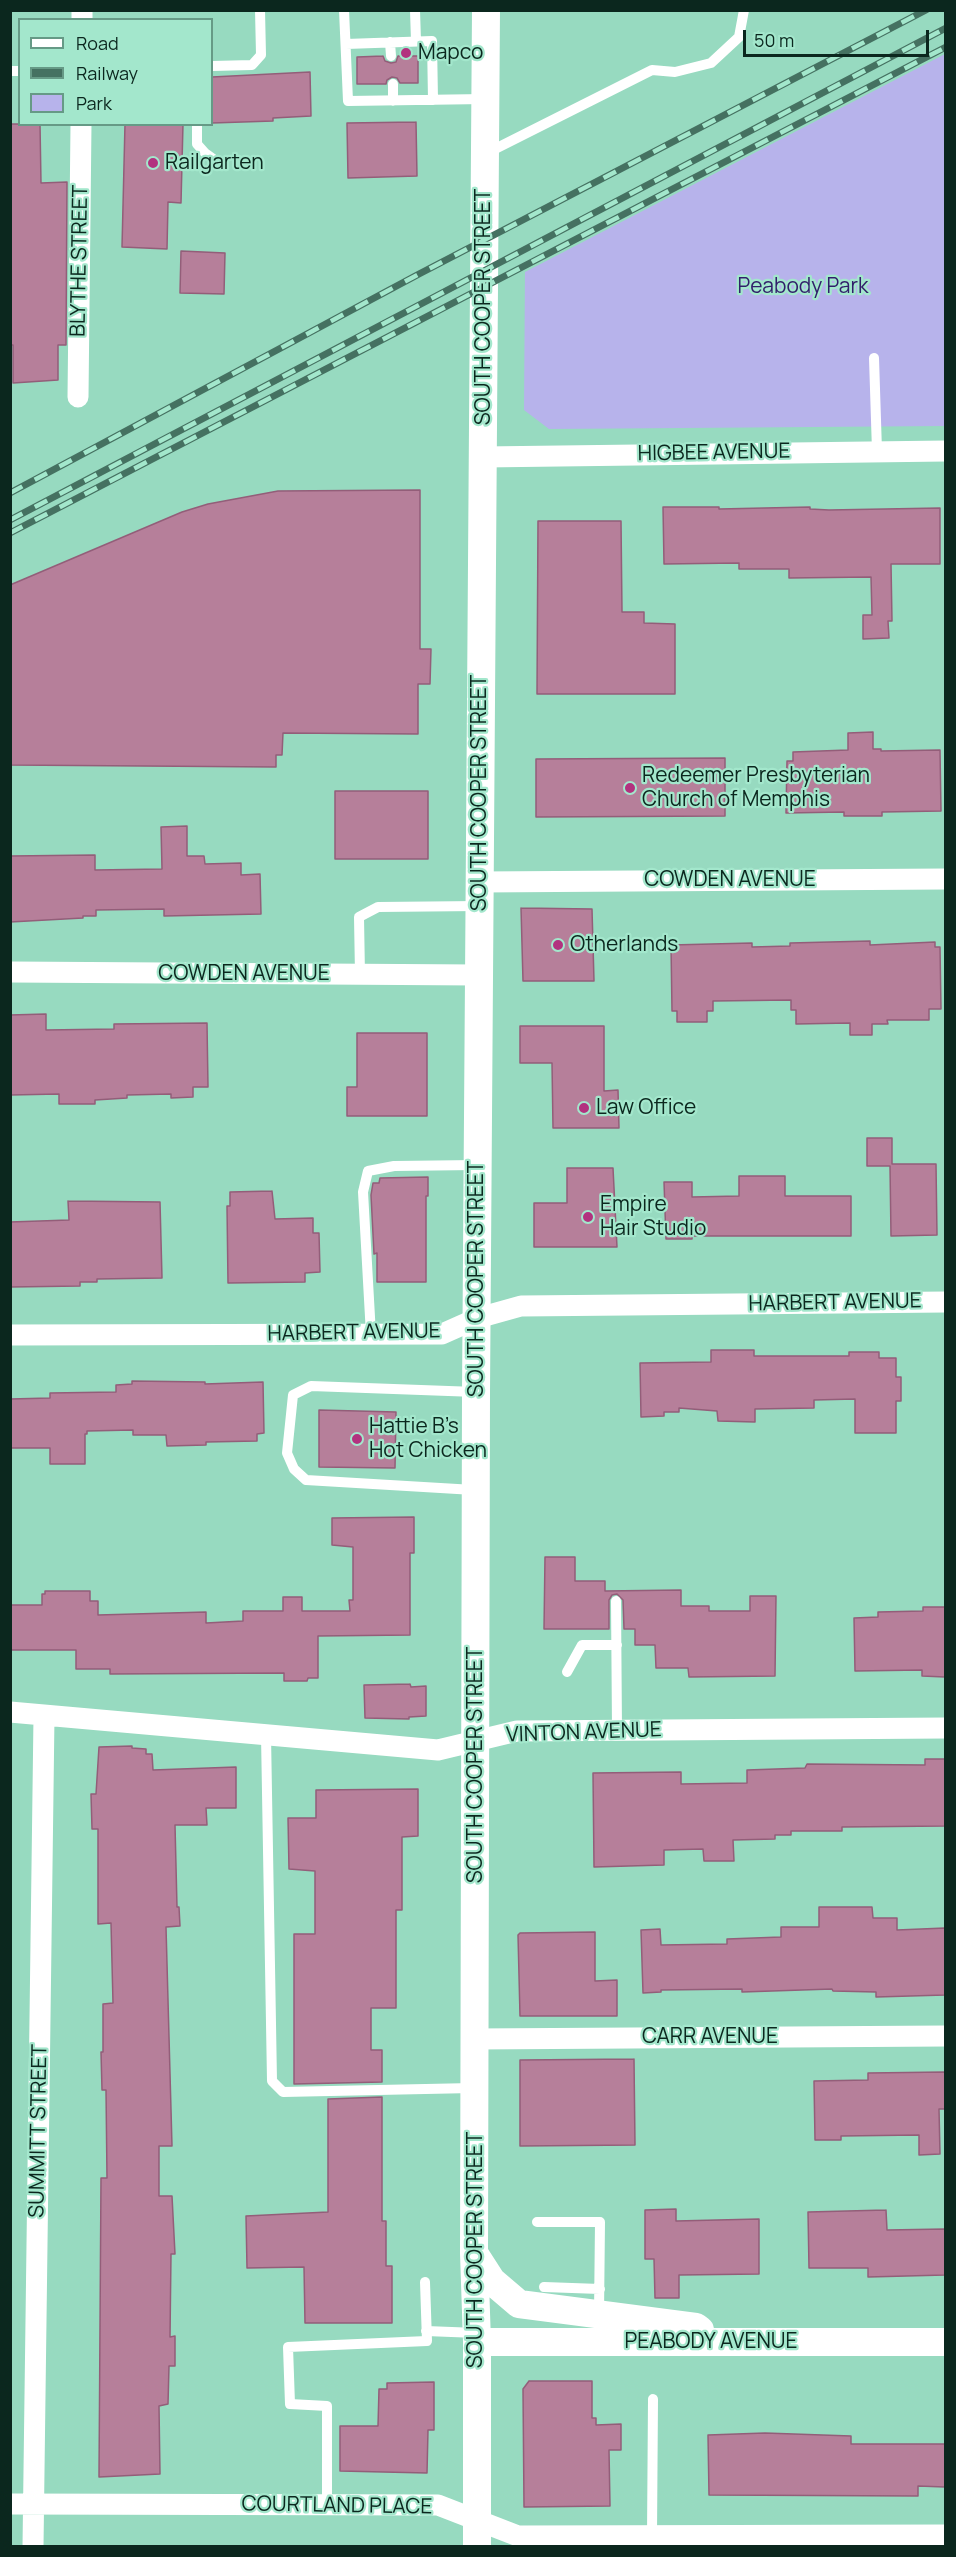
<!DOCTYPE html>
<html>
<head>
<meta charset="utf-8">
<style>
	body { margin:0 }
	#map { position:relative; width:956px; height:2557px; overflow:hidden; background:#97dac0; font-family:Manrope,sans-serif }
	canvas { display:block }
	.frame { position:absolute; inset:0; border:12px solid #0b271e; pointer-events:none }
	.legend { position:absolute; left:18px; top:18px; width:195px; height:108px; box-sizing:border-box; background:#a3e7cc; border:2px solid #669a86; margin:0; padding:8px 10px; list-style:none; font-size:18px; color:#0b271e }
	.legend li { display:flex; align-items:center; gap:12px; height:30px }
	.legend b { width:30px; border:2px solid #669a86 }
	.scale { position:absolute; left:743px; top:30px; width:186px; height:27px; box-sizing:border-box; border:3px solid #0b271e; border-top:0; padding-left:8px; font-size:18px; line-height:21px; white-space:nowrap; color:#0b271e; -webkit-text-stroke:4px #a3e7cc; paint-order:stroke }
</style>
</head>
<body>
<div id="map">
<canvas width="956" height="2557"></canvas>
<div class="frame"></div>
<ul class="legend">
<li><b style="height:8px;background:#fff"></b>Road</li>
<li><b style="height:8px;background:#457161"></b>Railway</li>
<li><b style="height:16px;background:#b7b3eb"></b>Park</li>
</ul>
<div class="scale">50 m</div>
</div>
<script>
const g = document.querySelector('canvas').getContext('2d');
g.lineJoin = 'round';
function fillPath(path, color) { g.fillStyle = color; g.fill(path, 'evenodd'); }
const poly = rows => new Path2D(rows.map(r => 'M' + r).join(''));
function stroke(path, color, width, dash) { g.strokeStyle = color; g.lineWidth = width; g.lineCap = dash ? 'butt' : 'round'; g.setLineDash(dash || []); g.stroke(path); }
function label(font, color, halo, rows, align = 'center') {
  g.font = font + ' Manrope,sans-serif'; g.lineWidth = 4.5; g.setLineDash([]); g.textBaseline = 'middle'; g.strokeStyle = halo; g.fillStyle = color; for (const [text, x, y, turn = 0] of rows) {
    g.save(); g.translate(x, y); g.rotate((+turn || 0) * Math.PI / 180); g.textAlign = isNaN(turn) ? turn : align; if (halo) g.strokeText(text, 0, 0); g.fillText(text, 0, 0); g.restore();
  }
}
const green = poly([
	[945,54,945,426,549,429,524,410,525,272]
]);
const building = poly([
	[383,56,385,61,391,63,396,62,398,56,418,56,418,83,400,83,397,78,392,77,387,80,386,84,357,84,357,57,383,56],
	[310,72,311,116,273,118,273,121,212,123,212,77,310,72],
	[416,122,417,176,348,178,347,123,416,122],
	[10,124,40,124,41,183,67,182,66,345,58,345,58,380,13,383,13,345,10,345,10,124],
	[125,124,183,124,181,203,168,202,167,249,122,247,125,124],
	[181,251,225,253,224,294,180,293,181,251],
	[420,490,420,649,431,649,430,684,418,684,418,734,283,733,282,755,276,755,276,767,10,765,10,585,182,512,208,504,278,491,420,490],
	[663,507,719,507,719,509,810,507,810,509,829,510,940,508,940,564,891,564,892,621,888,621,889,638,863,639,863,615,872,615,871,577,789,578,789,569,739,569,739,563,664,564,663,507],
	[538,521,621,521,622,612,644,612,644,623,675,624,675,694,537,694,538,521],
	[873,732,873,749,881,749,881,751,940,750,941,811,882,812,882,816,844,816,844,812,786,813,787,761,793,761,793,752,848,750,848,733,873,732],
	[725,758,725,816,536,817,536,759,725,758],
	[335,791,428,791,428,859,335,859,335,791],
	[187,826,187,856,204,856,205,864,241,863,241,875,260,874,261,914,164,916,164,909,96,910,96,916,83,916,83,918,10,922,10,856,95,855,95,870,162,869,161,827,187,826],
	[521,908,592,909,594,981,523,981,521,908],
	[870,941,870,945,935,942,935,947,940,947,941,1009,929,1009,929,1020,887,1020,888,1024,872,1024,872,1035,850,1035,850,1023,796,1024,796,1010,791,1010,791,1000,713,1001,713,1011,707,1011,707,1022,677,1022,677,1011,672,1011,671,945,752,943,752,947,790,946,790,943,870,941],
	[46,1014,46,1030,114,1029,114,1024,207,1023,208,1087,193,1087,193,1097,171,1098,171,1094,127,1095,127,1098,95,1100,95,1104,59,1104,59,1094,10,1095,10,1015,46,1014],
	[520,1026,604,1026,604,1091,618,1090,619,1128,553,1128,552,1063,520,1063,520,1026],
	[357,1033,427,1033,427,1116,347,1116,347,1087,357,1087,357,1033],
	[867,1138,892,1138,892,1164,936,1164,937,1235,891,1236,890,1166,867,1166,867,1138],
	[567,1168,613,1168,617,1247,534,1247,534,1203,567,1203,567,1168],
	[739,1176,785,1176,785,1196,851,1196,851,1236,692,1236,692,1239,666,1239,664,1182,692,1182,692,1197,739,1196,739,1176],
	[428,1177,428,1196,426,1196,426,1282,377,1282,377,1253,374,1254,371,1195,373,1183,379,1183,380,1178,428,1177],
	[272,1191,275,1219,313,1218,313,1233,319,1233,320,1272,305,1273,305,1282,228,1283,227,1206,230,1206,230,1192,272,1191],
	[68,1201,160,1202,162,1278,97,1279,97,1282,80,1282,80,1286,10,1287,10,1222,69,1220,68,1201],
	[711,1350,754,1350,754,1356,849,1356,849,1352,879,1352,879,1358,896,1358,896,1377,901,1377,901,1401,896,1401,896,1433,855,1433,855,1399,814,1400,814,1408,755,1409,755,1422,718,1421,717,1411,679,1408,679,1412,664,1412,664,1416,641,1417,640,1363,711,1362,711,1350],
	[132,1381,205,1382,205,1384,263,1382,264,1433,257,1434,257,1441,206,1442,206,1445,167,1446,166,1435,133,1435,133,1430,87,1431,87,1434,85,1434,85,1464,50,1464,50,1448,11,1448,10,1399,50,1398,50,1393,116,1392,116,1385,132,1384,132,1381],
	[319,1410,396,1412,395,1468,319,1467,319,1410],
	[414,1517,414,1553,410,1553,410,1635,318,1636,318,1678,308,1678,307,1681,284,1681,284,1673,110,1674,110,1669,76,1669,76,1650,10,1650,10,1605,42,1605,42,1594,45,1594,45,1591,90,1591,90,1601,98,1601,98,1615,206,1612,206,1623,243,1621,243,1611,283,1611,283,1597,302,1597,302,1611,350,1611,349,1600,353,1600,353,1547,332,1545,332,1518,414,1517],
	[545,1557,575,1557,575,1581,605,1581,605,1591,681,1590,681,1606,709,1606,709,1611,750,1611,750,1596,776,1596,775,1676,689,1677,688,1668,656,1668,655,1645,635,1645,635,1629,624,1629,623,1600,617,1594,612,1595,609,1600,609,1629,544,1629,545,1557],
	[923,1607,945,1607,945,1677,922,1676,922,1670,855,1671,854,1618,878,1617,878,1612,923,1611,923,1607],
	[410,1684,411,1687,426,1686,426,1716,409,1717,409,1719,365,1718,364,1685,410,1684],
	[132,1746,132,1748,146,1749,146,1754,152,1754,153,1770,236,1767,236,1808,206,1808,207,1825,175,1825,177,1907,179,1907,180,1926,166,1927,172,2146,159,2146,159,2196,172,2196,175,2254,171,2254,170,2337,175,2336,175,2366,169,2366,168,2404,159,2406,160,2474,99,2477,101,2178,107,2178,106,2090,102,2090,101,2052,103,2052,103,2004,113,2003,111,1923,98,1924,98,1829,92,1829,91,1794,96,1794,99,1747,132,1746],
	[925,1759,945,1759,945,1826,842,1827,842,1831,791,1831,791,1835,775,1835,775,1839,733,1840,734,1861,704,1861,703,1849,664,1850,664,1865,594,1867,593,1773,681,1772,681,1784,747,1783,747,1770,805,1768,807,1764,925,1765,925,1759],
	[418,1789,418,1836,402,1837,402,1910,396,1910,396,2008,371,2008,371,2050,382,2050,382,2082,294,2084,294,1934,315,1934,315,1871,289,1869,288,1818,316,1818,316,1790,418,1789],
	[819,1907,872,1907,873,1918,897,1918,897,1930,945,1928,945,1995,876,1997,876,1992,833,1991,832,1989,742,1992,742,1989,661,1990,661,1992,643,1993,641,1930,660,1929,661,1945,727,1944,727,1939,781,1937,781,1927,819,1927,819,1907],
	[595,1932,595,1981,617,1980,617,2016,520,2016,518,1935,520,1933,595,1932],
	[634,2059,635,2145,520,2146,520,2060,634,2059],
	[945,2072,945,2109,939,2109,940,2154,919,2155,919,2135,841,2136,841,2140,815,2140,814,2081,868,2080,868,2073,945,2072],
	[382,2097,382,2221,386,2221,386,2266,392,2266,392,2323,305,2323,304,2267,247,2268,246,2216,328,2212,328,2099,382,2097],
	[676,2209,676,2221,759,2219,759,2274,679,2275,679,2298,655,2298,654,2259,645,2259,645,2210,676,2209],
	[886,2210,887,2230,945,2229,945,2275,868,2277,868,2268,809,2268,808,2212,886,2210],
	[529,2381,592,2381,592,2418,596,2418,596,2425,621,2424,621,2450,609,2450,610,2506,524,2507,523,2389,529,2381],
	[434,2382,434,2430,428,2430,427,2473,340,2471,340,2426,378,2426,379,2389,387,2389,387,2383,434,2382],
	[765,2433,851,2436,851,2444,945,2444,945,2487,918,2486,918,2496,709,2495,708,2435,765,2433]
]);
const service = poly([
	[344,10,348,101,485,99],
	[415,10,416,41],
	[390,42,391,56],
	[346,44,432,41,433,100],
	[212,66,252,65,261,55,260,10],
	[10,71,20,71],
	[393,84,393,101],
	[197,124,197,144,205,153,219,163],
	[489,152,652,70,675,72,711,63,739,37,744,10],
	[874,358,877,451],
	[360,975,359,917,378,907,479,906],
	[371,1335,363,1192,368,1171,394,1166,476,1165],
	[474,1490,306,1480,294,1469,287,1453,293,1395,311,1386,476,1392],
	[616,1601,617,1730],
	[567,1672,582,1645,617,1645],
	[266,1735,272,2081,283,2092,473,2088],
	[537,2222,600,2222,599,2314],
	[544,2287,600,2289],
	[426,2331,477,2333],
	[327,2505,327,2406,290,2404,288,2347,427,2341,425,2282],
	[652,2535,653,2399]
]);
const minor = poly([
	[82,10,82,20],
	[78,397,81,124],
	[483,457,946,451],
	[479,882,946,879],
	[10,972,478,975],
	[10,1335,442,1334,478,1318,521,1306,946,1302],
	[10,1712,438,1750,517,1731,946,1728],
	[475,2039,946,2036],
	[10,2504,438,2505,518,2536,946,2535],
	[33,2546,44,1716]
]);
const secondary = poly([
	[474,2253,492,2281,519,2304,696,2327,700,2330],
	[477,2342,946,2342],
	[477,2546,477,2342,474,2253,476,1392,486,10]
]);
const rail = poly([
	[10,493,419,274,926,10],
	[10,520,946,28],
	[10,533,946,47]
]);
const markers = [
	[406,53,6,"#b2327f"],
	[153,163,6,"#b2327f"],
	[630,788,6,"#b2327f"],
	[558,945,6,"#b2327f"],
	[584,1108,6,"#b2327f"],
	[588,1217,6,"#b2327f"],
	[357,1439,6,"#b2327f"]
];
const poiNames = [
	["Mapco",418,53],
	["Railgarten",165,163],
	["Redeemer Presbyterian",642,776],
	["Church of Memphis",642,800],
	["Otherlands",570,945],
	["Law Office",596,1108],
	["Empire",600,1205],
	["Hair Studio",600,1229],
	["Hattie B’s",369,1427],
	["Hot Chicken",369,1451]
];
const streetNames = [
	["BLYTHE STREET",80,261,-89],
	["SOUTH COOPER STREET",484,307,-90],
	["HIGBEE AVENUE",714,453,-1],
	["SOUTH COOPER STREET",480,793,-90],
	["COWDEN AVENUE",730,880],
	["COWDEN AVENUE",244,974],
	["SOUTH COOPER STREET",477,1279,-90],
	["HARBERT AVENUE",835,1303,-1],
	["HARBERT AVENUE",354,1333,-1],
	["VINTON AVENUE",584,1733,-2],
	["SOUTH COOPER STREET",476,1765,-90],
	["CARR AVENUE",710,2037],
	["SUMMITT STREET",39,2131,-89],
	["SOUTH COOPER STREET",476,2250,-90],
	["PEABODY AVENUE",711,2342],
	["COURTLAND PLACE",337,2506,1]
];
const parkNames = [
	["Peabody Park",803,287]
];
fillPath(green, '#b7b3eb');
fillPath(building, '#b67f9a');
stroke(building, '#935e79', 1.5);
stroke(service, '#fff', 10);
stroke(minor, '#fff', 21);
stroke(secondary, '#fff', 28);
stroke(rail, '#457161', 7);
stroke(rail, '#a3e7cc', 4.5, [14]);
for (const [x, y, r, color] of markers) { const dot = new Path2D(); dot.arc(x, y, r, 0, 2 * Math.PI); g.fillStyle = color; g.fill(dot); stroke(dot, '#a3e7cc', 2); }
label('21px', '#0b271e', '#a3e7cc', poiNames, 'left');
label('21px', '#0b271e', '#a3e7cc', streetNames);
label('21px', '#311e6a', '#a3e7cc', parkNames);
</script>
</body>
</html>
